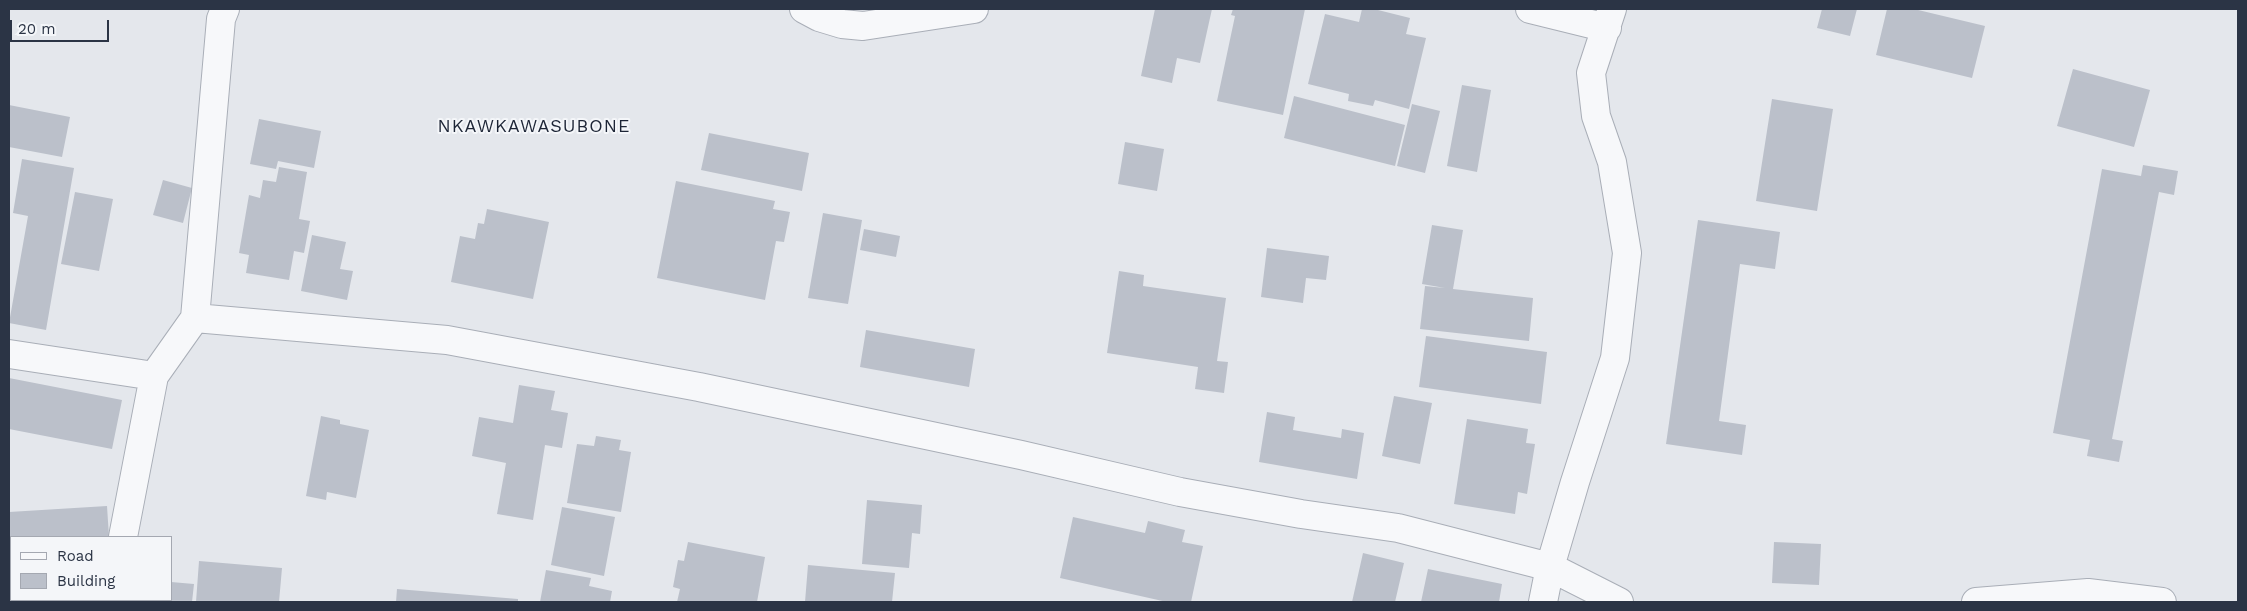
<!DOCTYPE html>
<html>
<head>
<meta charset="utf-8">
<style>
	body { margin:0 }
	#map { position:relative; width:2247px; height:611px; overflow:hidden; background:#e4e7ec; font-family:"Work Sans",sans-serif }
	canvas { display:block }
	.frame { position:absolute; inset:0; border:10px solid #2b3445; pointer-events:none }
	.legend { position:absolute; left:10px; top:536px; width:162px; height:65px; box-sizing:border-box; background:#f4f6f9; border:1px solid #a4a8b1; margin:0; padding:6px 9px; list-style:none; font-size:15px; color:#2b3445 }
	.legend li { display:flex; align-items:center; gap:10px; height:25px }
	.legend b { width:25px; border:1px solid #a4a8b1 }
	.scale { position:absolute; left:10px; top:20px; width:99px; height:22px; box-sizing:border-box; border:2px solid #2b3445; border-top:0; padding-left:6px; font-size:15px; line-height:18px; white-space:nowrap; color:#2b3445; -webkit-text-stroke:4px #f4f6f9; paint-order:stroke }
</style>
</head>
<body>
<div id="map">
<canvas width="2247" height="611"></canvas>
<div class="frame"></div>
<ul class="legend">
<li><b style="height:6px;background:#f7f8fa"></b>Road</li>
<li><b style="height:14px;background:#bbc0ca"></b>Building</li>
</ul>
<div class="scale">20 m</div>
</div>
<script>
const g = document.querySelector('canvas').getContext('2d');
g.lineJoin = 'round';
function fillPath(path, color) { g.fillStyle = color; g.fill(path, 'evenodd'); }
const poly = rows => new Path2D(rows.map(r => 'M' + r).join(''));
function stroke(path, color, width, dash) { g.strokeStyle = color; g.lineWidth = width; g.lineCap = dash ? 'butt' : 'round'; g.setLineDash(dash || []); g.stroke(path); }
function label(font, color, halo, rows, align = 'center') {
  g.font = font + ' "Work Sans",sans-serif'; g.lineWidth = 4; g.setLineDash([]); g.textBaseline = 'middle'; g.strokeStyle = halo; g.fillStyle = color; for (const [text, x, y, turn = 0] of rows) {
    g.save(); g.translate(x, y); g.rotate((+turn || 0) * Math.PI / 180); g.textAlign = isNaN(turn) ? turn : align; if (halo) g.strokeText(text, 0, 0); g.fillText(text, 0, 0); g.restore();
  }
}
const building = poly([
	[1155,9,1212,9,1200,63,1177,58,1172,83,1141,76],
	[1233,9,1305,9,1283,115,1217,101,1235,16,1231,15],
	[1362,9,1374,9,1410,18,1406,34,1426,38,1409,109,1375,100,1373,106,1348,101,1349,94,1308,84,1325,14,1359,22],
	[1822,9,1857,9,1850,36,1817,28],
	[1887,9,1914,9,1985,26,1972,78,1876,55],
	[2073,69,2150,90,2134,147,2057,126],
	[1462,85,1491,90,1477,172,1447,166],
	[1294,96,1405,125,1395,166,1284,138],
	[1772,99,1833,109,1817,211,1756,201],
	[1412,104,1440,111,1425,173,1397,166],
	[9,105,70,117,62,157,9,147],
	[259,119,321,131,314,168,278,161,276,169,250,164],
	[709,133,809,153,802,191,701,170],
	[1125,142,1164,149,1157,191,1118,184],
	[22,159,74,168,46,330,9,323,28,216,13,213],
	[2143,165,2178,171,2174,195,2159,192,2112,439,2123,441,2119,462,2087,456,2090,440,2053,433,2102,169,2141,176],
	[279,167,307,172,299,219,310,221,304,253,294,251,289,280,246,273,249,255,239,253,249,195,260,198,263,180,276,182],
	[163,180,192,188,183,223,153,215],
	[676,181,775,201,773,209,790,212,784,242,776,241,765,300,657,278],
	[75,192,113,199,99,271,61,264],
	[487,209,549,222,533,299,451,282,460,236,475,239,478,223,484,224],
	[823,213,862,220,848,304,808,298],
	[1698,220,1780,232,1775,269,1740,264,1719,421,1746,425,1742,455,1666,444],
	[1432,225,1463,230,1453,289,1533,298,1529,341,1420,329,1425,286,1445,288,1422,284],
	[864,229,900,236,896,257,860,250],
	[312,235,346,242,340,269,353,271,347,300,301,291],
	[1267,248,1329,256,1326,280,1306,278,1303,303,1261,297],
	[1119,271,1144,275,1143,286,1226,298,1217,361,1228,362,1224,393,1195,389,1198,367,1107,353],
	[866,330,975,349,969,387,860,367],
	[1426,336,1547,352,1541,404,1419,387],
	[9,378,122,400,112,449,9,429],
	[519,385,555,391,551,410,568,413,562,448,545,445,533,520,497,514,506,463,472,456,479,417,513,423],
	[1394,396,1432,403,1420,464,1382,456],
	[1267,412,1295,417,1293,430,1341,438,1342,429,1364,433,1357,479,1259,462],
	[321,416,340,420,340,424,369,430,356,498,327,492,326,500,306,496],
	[1467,419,1528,429,1526,443,1535,444,1527,494,1518,492,1515,514,1454,504],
	[596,436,621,440,619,450,631,452,621,512,567,503,577,444,594,446],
	[867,500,922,505,920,534,912,533,909,568,862,564],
	[107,506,109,537,11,537,11,551,9,551,9,512],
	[562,507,615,517,604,576,551,565],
	[1073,517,1145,533,1148,521,1185,530,1182,542,1203,546,1191,602,1167,602,1060,578],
	[688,542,765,557,757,602,677,602,680,589,673,587,678,560,684,561],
	[1774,542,1821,544,1819,585,1772,583],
	[1363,553,1404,563,1395,602,1352,602],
	[199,561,282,568,279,602,196,602],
	[808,565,895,573,892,602,805,602],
	[1428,569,1502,584,1499,602,1421,602],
	[546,570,591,578,589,586,612,591,610,602,540,602],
	[171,582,194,584,192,602,162,602,163,600,171,600],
	[397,589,518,599,518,602,396,602]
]);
const minor = poly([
	[804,9,819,17,842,24,863,26,974,9],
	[1530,9,1607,28],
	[195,318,447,340,699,387,1021,455,1180,492,1301,514,1398,528,1550,567,1619,602],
	[9,354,154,376],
	[123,537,154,376,195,318,221,19,225,9],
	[1543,602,1550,567,1575,482,1615,358,1627,253,1612,162,1596,116,1591,73,1612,9],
	[1976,602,2088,593,2162,602]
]);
const quarterNames = [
	["NKAWKAWASUBONE",534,127]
];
fillPath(building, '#bbc0ca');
stroke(minor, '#a9aeb7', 30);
stroke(minor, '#f7f8fa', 28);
g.letterSpacing = '1px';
label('18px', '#1d2536', '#f4f6f9', quarterNames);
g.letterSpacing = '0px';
</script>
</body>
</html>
